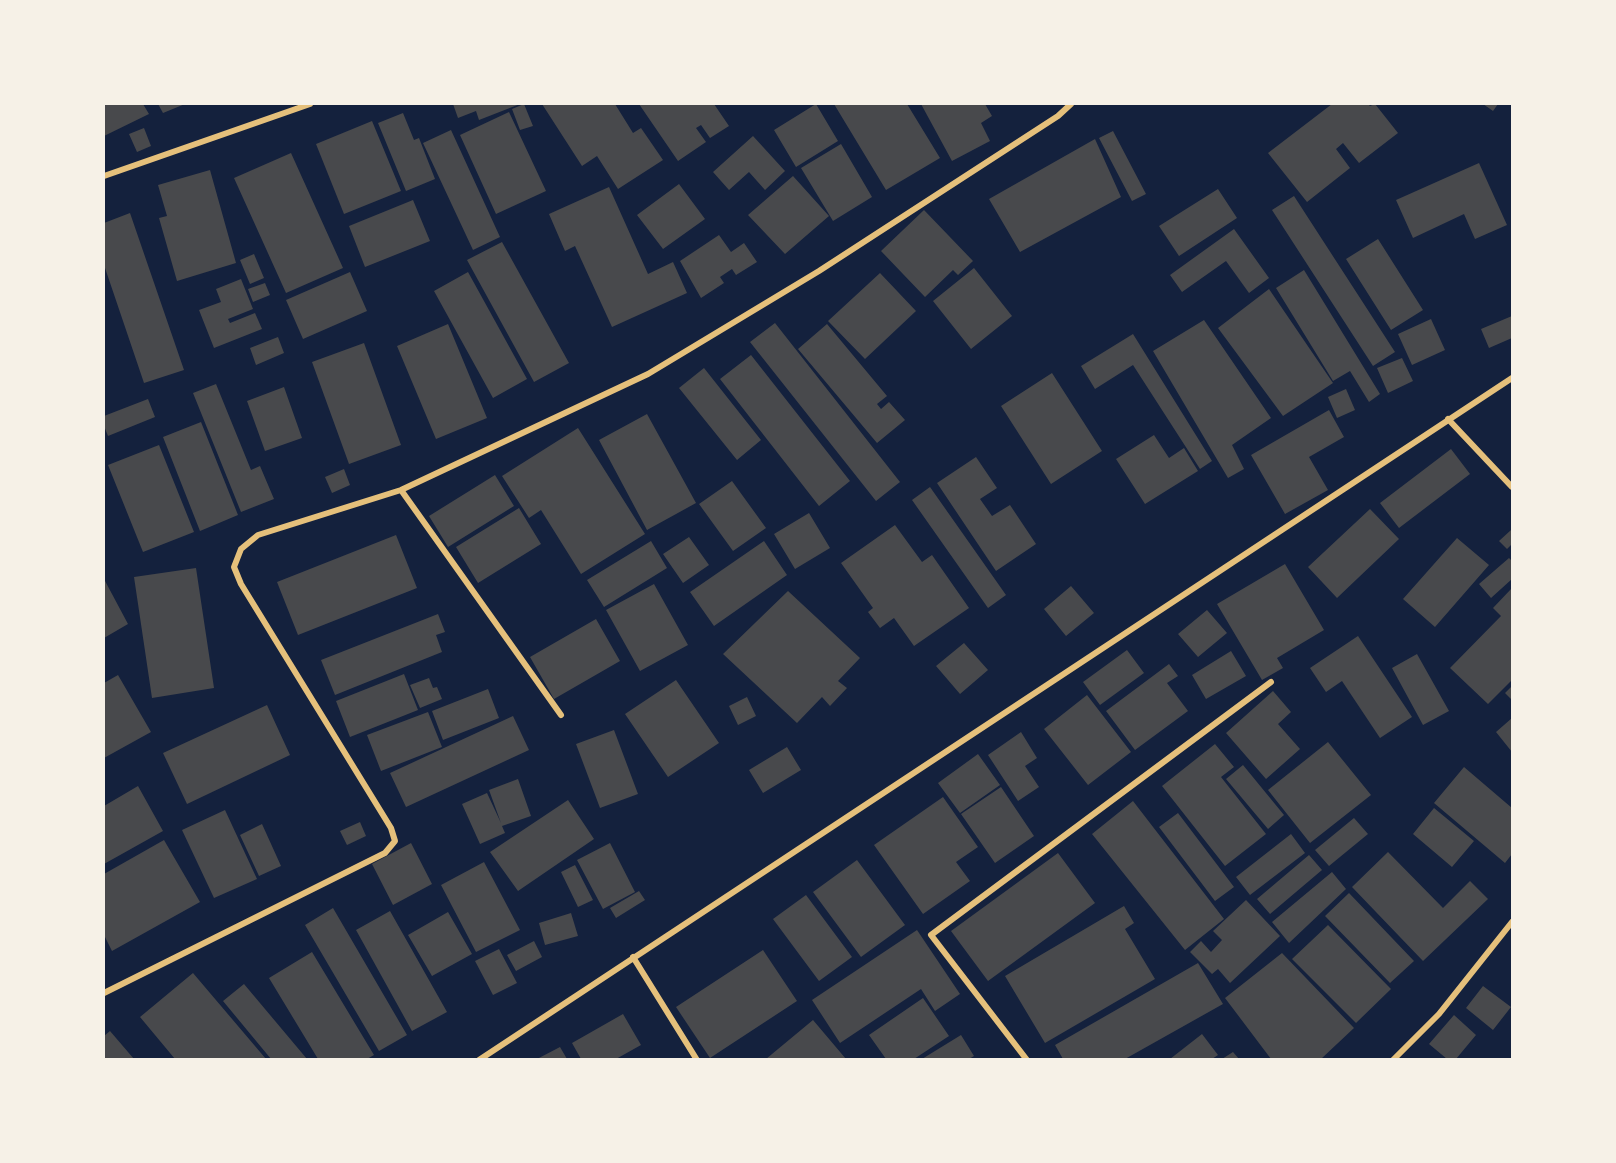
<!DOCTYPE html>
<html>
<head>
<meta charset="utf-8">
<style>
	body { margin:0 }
	#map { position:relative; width:1616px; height:1163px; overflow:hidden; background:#14213d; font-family:"Varela Round",sans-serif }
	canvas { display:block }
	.frame { position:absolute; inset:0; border:105px solid #f6f1e7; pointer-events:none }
</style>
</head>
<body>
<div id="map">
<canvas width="1616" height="1163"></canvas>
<div class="frame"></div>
</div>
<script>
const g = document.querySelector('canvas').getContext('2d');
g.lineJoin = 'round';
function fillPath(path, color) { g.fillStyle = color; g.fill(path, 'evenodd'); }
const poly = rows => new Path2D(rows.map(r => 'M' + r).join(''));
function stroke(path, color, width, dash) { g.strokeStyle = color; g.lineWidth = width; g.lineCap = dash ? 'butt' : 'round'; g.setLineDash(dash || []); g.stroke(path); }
const building = poly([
	[104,104,143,104,149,114,104,136],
	[158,104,185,104,163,113],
	[453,104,520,104,479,120,476,111,458,118],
	[524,104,533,126,520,130,512,109],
	[542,104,615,104,633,133,641,128,663,160,618,189,597,156,582,166],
	[639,104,714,104,729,126,710,138,701,125,696,128,706,142,678,161],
	[816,104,838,141,796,167,774,130],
	[834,104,907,104,940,158,886,190],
	[921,104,985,104,992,116,981,123,990,141,952,161],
	[1332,104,1368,104,1370,106,1375,104,1398,133,1359,163,1343,143,1336,149,1350,168,1307,202,1268,153],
	[1483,104,1498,104,1493,111],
	[509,112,546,191,496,214,460,135],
	[403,113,414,140,419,138,435,179,406,191,378,123],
	[372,121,401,191,344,214,316,144],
	[144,128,151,146,137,152,129,134],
	[451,130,500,237,473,250,423,143],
	[1113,131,1146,194,1132,201,1099,138],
	[753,136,785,171,765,190,749,172,729,190,713,172],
	[1095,139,1121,197,1020,252,989,199],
	[841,144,872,197,833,221,801,168],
	[291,153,343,268,286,293,234,178],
	[1479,163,1507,225,1475,239,1464,214,1413,238,1396,200],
	[210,170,236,263,177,281,159,218,167,216,158,185],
	[793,176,829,216,785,254,748,215],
	[679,184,705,219,663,249,637,215],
	[609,187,648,274,673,262,687,293,612,327,575,246,565,251,549,214],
	[1218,189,1237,218,1179,256,1159,226],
	[1294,196,1395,352,1373,366,1272,210],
	[413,200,430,241,365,267,349,226],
	[924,210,973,261,958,275,953,270,925,297,881,251],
	[130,213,184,370,144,383,104,265,104,223],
	[1234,229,1269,278,1249,293,1226,261,1182,292,1170,275],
	[719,235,731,252,744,243,757,262,736,275,732,269,720,277,724,283,701,298,680,261],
	[1378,239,1423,310,1391,330,1346,259],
	[502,242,569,363,534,382,467,260],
	[254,254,264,278,250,284,240,260],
	[974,268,1012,316,971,349,933,301],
	[1304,270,1380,394,1369,402,1350,371,1333,381,1276,288],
	[350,272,367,311,303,339,286,300],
	[468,272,527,379,493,398,434,291],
	[880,273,916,311,865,359,828,321],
	[241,279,253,309,228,319,230,323,255,313,262,329,214,348,199,310,221,302,216,289],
	[265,283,270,295,253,302,248,289],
	[1269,289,1333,383,1283,416,1218,328],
	[1512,316,1512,338,1489,348,1481,329],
	[1431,319,1445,350,1412,365,1398,334],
	[1204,320,1271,418,1232,445,1244,469,1228,478,1153,351],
	[775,323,900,482,876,501,750,342],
	[448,324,487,418,436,439,397,346],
	[827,324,887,396,877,404,881,409,889,402,905,420,877,443,798,349],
	[1133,334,1212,461,1200,469,1133,365,1095,389,1081,366],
	[278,337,284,353,256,365,250,348],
	[364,343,401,445,349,464,312,362],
	[751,355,850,481,819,506,720,379],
	[1402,358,1413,381,1388,393,1377,368],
	[704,368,761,440,737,460,679,388],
	[1052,373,1102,451,1051,484,1001,406],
	[216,384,251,470,260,466,274,499,241,512,193,393],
	[284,387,302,438,265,451,247,401],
	[1346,389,1355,410,1337,418,1328,397],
	[148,399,155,417,108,436,104,426,104,416],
	[1329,410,1344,437,1309,457,1328,490,1285,514,1251,455],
	[647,414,696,503,647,530,599,440],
	[201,422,238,515,200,531,163,437],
	[578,428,645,534,581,574,541,510,529,518,502,476],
	[1154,435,1169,458,1184,448,1198,471,1145,504,1116,459],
	[159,445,194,532,143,552,108,465],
	[1451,449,1470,474,1399,528,1380,503],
	[976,457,997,488,980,499,992,516,1010,505,1036,544,996,571,937,483],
	[344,469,350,485,332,493,325,477],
	[495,475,514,506,448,547,429,516],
	[732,481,766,528,733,551,699,504],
	[930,487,1006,595,988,608,912,500],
	[519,508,541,544,478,583,456,547],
	[1370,509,1399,539,1337,598,1308,567],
	[809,513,830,548,795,569,774,534],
	[895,525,922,562,932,555,969,608,914,646,894,618,880,628,868,612,873,608,841,563],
	[1511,530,1512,532,1512,544,1507,549,1499,541],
	[396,535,417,588,298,635,277,582],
	[689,537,709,565,683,583,663,554],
	[1457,538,1489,565,1435,627,1403,599],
	[651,541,667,568,604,607,587,580],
	[764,541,787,575,714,626,690,592],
	[1509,558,1512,561,1512,579,1491,598,1479,584],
	[1285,564,1324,630,1277,658,1283,668,1262,680,1217,604],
	[196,568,214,688,152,698,134,577],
	[104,579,128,624,104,638],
	[654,584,688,645,640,671,606,610],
	[1071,586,1094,613,1066,636,1044,609],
	[1512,588,1512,680,1488,704,1450,668,1501,616,1493,608],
	[788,591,860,658,838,681,847,688,830,706,822,697,797,723,723,654],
	[1207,610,1227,633,1198,657,1178,634],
	[438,614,445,632,436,635,442,652,335,695,321,660],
	[596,619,620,661,554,699,530,657],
	[1358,636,1412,717,1380,738,1342,681,1326,692,1310,668],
	[964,643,988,670,960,694,936,666],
	[1127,650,1144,673,1100,705,1083,682],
	[1231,651,1246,676,1206,699,1192,675],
	[1417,654,1449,711,1423,725,1392,668],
	[1169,664,1178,676,1167,683,1188,711,1135,750,1106,711],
	[404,674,418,710,350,737,336,701],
	[118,675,151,732,104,758,104,683],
	[429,678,433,688,437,687,442,699,420,708,410,685],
	[676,680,719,743,668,777,625,714],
	[1512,686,1512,700,1505,693],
	[488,689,499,718,443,740,432,711],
	[1273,691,1291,712,1278,724,1300,749,1266,779,1226,733],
	[1087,695,1131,752,1088,785,1044,729],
	[747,697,756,716,738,725,729,706],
	[267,705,290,755,187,804,163,753],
	[428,712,442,747,381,771,367,735],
	[513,716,529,750,406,807,390,773],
	[1512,718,1512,752,1496,732],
	[614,730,638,794,600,808,576,744],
	[1021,732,1037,758,1025,766,1039,787,1018,801,988,755],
	[1328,742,1371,795,1310,843,1268,790],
	[1215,744,1234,767,1221,777,1266,834,1225,866,1162,786],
	[787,747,801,770,763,793,749,770],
	[978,754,1000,785,960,813,938,783],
	[1243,765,1284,815,1268,829,1226,779],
	[1464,767,1512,808,1512,854,1505,863,1434,803],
	[518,779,531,816,502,826,505,833,480,844,462,804,487,793,501,823,489,790],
	[138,786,163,831,104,864,104,806],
	[1001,787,1034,836,995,863,961,814],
	[943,797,978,847,956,862,970,881,923,914,874,845],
	[568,800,594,839,518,891,490,852],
	[1133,801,1224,919,1185,950,1092,834],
	[1434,808,1474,841,1452,867,1413,834],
	[225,810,257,879,214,898,182,830],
	[1178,813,1234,887,1215,901,1159,827],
	[1354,818,1368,834,1329,866,1315,850],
	[360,822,366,836,347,845,340,831],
	[262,824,281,866,259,876,240,835],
	[1291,834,1305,853,1250,895,1236,877],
	[164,840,200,902,112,951,104,935,104,874],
	[411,843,432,884,393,905,372,864],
	[610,843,635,892,603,909,577,860],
	[1388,852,1443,908,1470,881,1488,899,1423,961,1352,887],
	[1058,853,1095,903,988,981,951,931],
	[1309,855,1322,870,1270,914,1257,899],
	[857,860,905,925,861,957,813,892],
	[484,862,520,930,476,952,441,885],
	[575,865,593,900,578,907,561,872],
	[1332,872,1346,889,1289,943,1272,922],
	[639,891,645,900,616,918,610,908],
	[1349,893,1414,961,1390,983,1325,916],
	[806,895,852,957,819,981,773,919],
	[1246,900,1280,936,1230,983,1218,969,1212,974,1190,952,1201,941,1211,952,1222,940,1213,931],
	[1124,906,1134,923,1125,929,1155,979,1045,1043,1005,976],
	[333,908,407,1035,379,1051,305,925],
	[390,911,447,1012,412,1031,356,930],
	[448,912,472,954,432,976,408,935],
	[571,913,578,936,545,945,539,923],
	[1328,925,1391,989,1356,1023,1292,959],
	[917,930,960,994,935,1011,921,989,840,1043,812,1000],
	[534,941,542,957,516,971,507,955],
	[499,949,517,983,493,995,475,961],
	[763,950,797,1001,710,1058,676,1007],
	[312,952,374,1055,367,1059,318,1059,269,978],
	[1282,953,1354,1028,1321,1059,1271,1059,1225,998],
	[1198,963,1223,1004,1125,1059,1063,1059,1055,1045],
	[193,973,266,1059,175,1059,140,1017],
	[244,984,307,1059,271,1059,223,1001],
	[1483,986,1511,1007,1493,1030,1466,1008],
	[923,998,949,1036,914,1059,886,1059,869,1035],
	[623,1014,641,1045,616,1059,581,1059,572,1043],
	[1454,1015,1476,1035,1456,1059,1447,1059,1429,1044],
	[813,1020,846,1059,766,1059],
	[110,1031,134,1059,104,1059,104,1036],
	[1202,1034,1218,1055,1212,1059,1170,1059],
	[961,1035,974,1056,969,1059,922,1059],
	[560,1047,567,1059,537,1059],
	[1233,1052,1239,1059,1222,1059]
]);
const minor = poly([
	[104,176,310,104],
	[1448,419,1512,487],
	[401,490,561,715],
	[633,957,697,1060],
	[104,993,385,853,395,841,391,828,241,584,234,567,241,549,258,535,401,490,648,374,819,271,1058,116,1071,104],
	[479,1060,1512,378],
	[1027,1060,931,935,1271,682],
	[1393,1060,1439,1014,1512,922]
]);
fillPath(building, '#48494c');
stroke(minor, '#e5c07b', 6);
</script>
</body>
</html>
